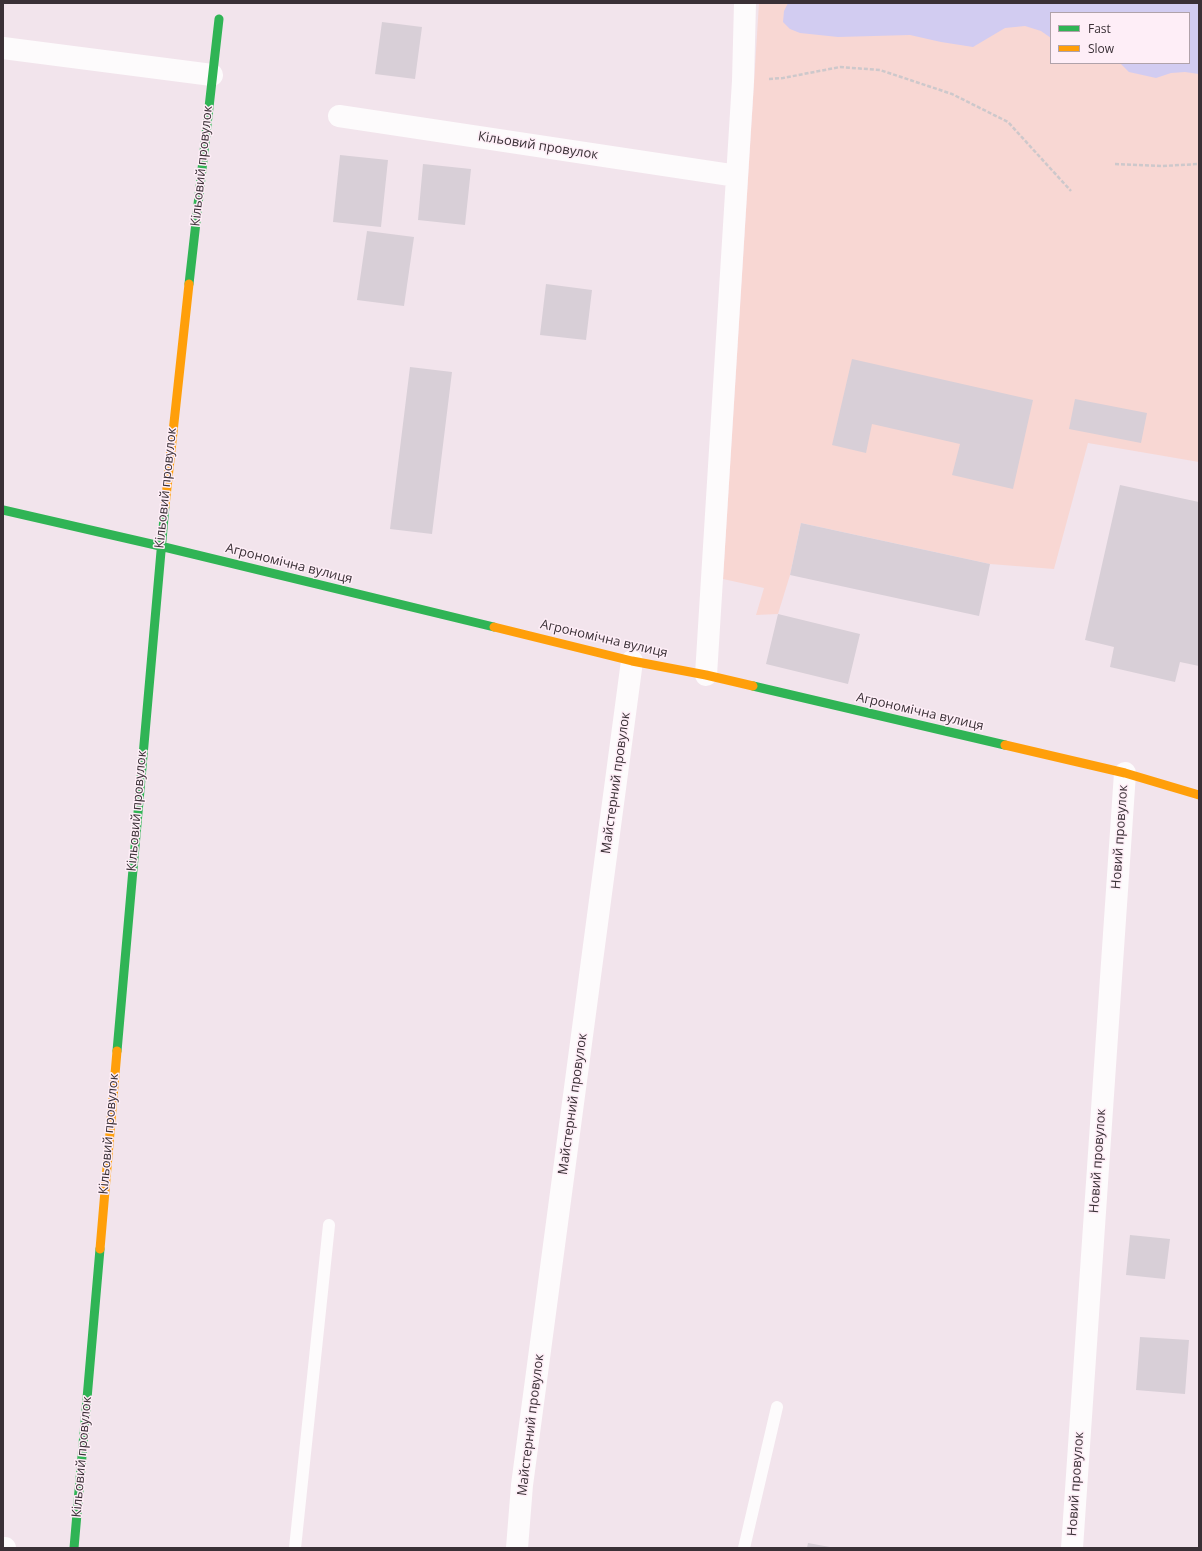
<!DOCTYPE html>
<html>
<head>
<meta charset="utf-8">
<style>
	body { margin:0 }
	#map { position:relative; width:1202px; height:1551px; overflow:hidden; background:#f2e4ec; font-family:"Open Sans",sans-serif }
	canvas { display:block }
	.frame { position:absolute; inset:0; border:4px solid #3a3036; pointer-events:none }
	.legend { position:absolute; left:1050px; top:12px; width:140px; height:52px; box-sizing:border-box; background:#feeef7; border:1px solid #b0a2aa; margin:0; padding:5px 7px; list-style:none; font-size:12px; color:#3a3036 }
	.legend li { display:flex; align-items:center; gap:8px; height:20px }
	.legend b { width:20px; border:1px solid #b0a2aa }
</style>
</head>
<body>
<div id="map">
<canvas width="1202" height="1551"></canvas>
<div class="frame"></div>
<ul class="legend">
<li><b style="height:5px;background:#30b455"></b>Fast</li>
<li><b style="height:5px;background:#ff9f0a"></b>Slow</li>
</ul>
</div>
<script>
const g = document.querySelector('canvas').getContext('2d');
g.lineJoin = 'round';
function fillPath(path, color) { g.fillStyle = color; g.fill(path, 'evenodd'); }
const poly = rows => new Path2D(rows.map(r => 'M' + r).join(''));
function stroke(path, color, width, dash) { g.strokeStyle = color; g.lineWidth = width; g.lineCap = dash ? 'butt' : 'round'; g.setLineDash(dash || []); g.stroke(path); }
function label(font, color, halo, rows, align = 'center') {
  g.font = font + ' "Open Sans",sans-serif'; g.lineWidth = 3; g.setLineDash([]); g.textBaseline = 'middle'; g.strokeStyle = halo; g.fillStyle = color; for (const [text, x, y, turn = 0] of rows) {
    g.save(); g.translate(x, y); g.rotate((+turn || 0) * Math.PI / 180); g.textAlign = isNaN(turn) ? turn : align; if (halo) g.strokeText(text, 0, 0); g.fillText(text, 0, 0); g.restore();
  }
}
const green = poly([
	[759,3,1199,3,1199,462,1088,443,1054,569,990,564,801,523,790,575,778,614,756,615,764,588,723,579],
	[1051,13,1189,13,1189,63,1051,63]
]);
const water = poly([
	[788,3,1199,3,1199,74,1185,72,1171,73,1156,78,1129,72,1120,63,1189,63,1189,13,1051,13,1051,38,1041,31,1025,26,1005,28,973,47,941,42,910,35,838,37,800,33,790,29,783,22,784,11]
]);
const building = poly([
	[382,22,422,27,415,79,375,74],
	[340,155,388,160,381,227,333,222],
	[423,164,471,169,465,225,418,220],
	[367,231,414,237,404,306,357,300],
	[546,284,592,290,586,340,540,335],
	[852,359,1033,400,1013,489,952,475,960,444,872,424,866,453,832,445],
	[410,367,452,372,432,534,390,529],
	[1075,399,1147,413,1141,443,1069,429],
	[1120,485,1199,502,1199,666,1180,662,1175,682,1110,667,1114,647,1085,640],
	[801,523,990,564,979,616,790,575],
	[778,614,860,634,848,684,766,664],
	[1130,1235,1170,1239,1165,1279,1126,1275],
	[1140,1337,1189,1340,1185,1394,1136,1390],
	[808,1543,830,1547,830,1548,807,1548]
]);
const path = poly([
	[769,79,783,78,840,67,880,70,952,94,1008,122,1071,191],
	[1115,164,1162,166,1199,164]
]);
const lane = poly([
	[295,1548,329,1225],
	[744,1548,777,1407]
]);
const street = poly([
	[3,48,212,75],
	[339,116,737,176],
	[706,675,743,81,745,3],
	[3,1548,5,1548],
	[517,1548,522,1485,632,661],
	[1072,1548,1125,773]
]);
const fast = poly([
	[189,284,219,19],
	[3,510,160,546,494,627],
	[753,686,1005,745],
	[117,1051,165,506],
	[74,1548,100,1249]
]);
const slow = poly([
	[165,506,189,284],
	[494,627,632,661,706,675,753,686],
	[1005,745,1125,773,1199,795],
	[100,1249,117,1051]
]);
const streetNames = [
	["Кільовий провулок",538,146,9],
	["Кільовий провулок",202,166,-84],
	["Кільовий провулок",166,488,-84],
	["Агрономічна вулиця",289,564,14],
	["Агрономічна вулиця",604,639,13],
	["Агрономічна вулиця",920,712,13],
	["Майстерний провулок",616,783,-82],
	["Кільовий провулок",137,811,-85],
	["Новий провулок",1120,837,-86],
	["Майстерний провулок",573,1104,-82],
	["Кільовий провулок",109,1134,-85],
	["Новий провулок",1098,1161,-86],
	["Майстерний провулок",531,1425,-83],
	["Кільовий провулок",82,1457,-85],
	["Новий провулок",1076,1484,-86]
];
fillPath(green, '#f8d7d3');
fillPath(water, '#d2ccf1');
fillPath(building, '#d8cfd7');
stroke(path, '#cdc8cb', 2.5, [4, 2]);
stroke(lane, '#fdfbfc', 12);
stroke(street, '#fdfbfc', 22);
stroke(fast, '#30b455', 9);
stroke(slow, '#ff9f0a', 9);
label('13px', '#3a3036', '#feeef7', streetNames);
</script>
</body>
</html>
